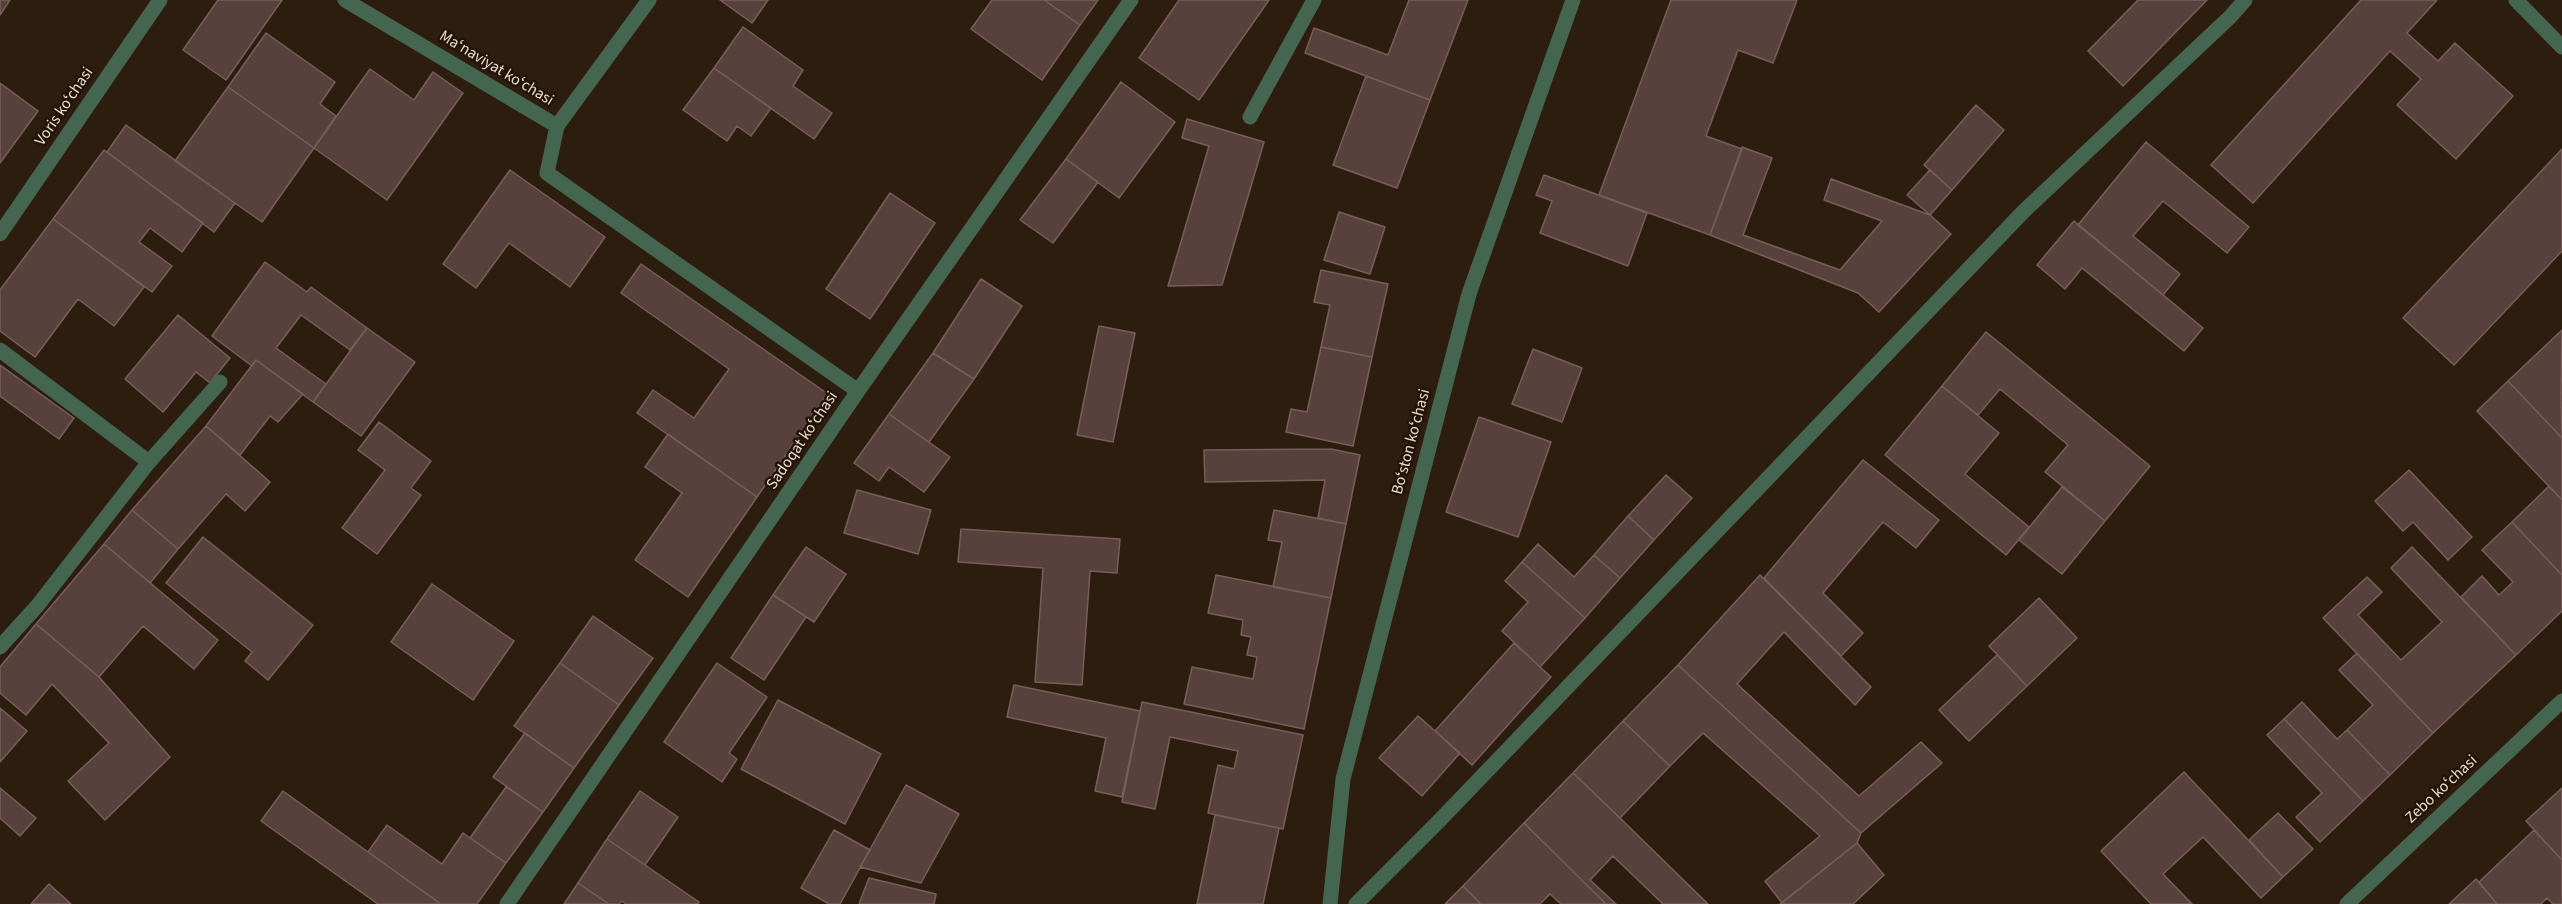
<!DOCTYPE html>
<html>
<head>
<meta charset="utf-8">
<style>
	body { margin:0 }
	canvas { display:block; background:#2d1d0f }
</style>
</head>
<body>
<canvas width="2562" height="904"></canvas>
<script>
const g = document.querySelector('canvas').getContext('2d');
g.lineJoin = 'round';
function fillPath(path, color) { g.fillStyle = color; g.fill(path, 'evenodd'); }
const poly = rows => new Path2D(rows.map(r => 'M' + r).join(''));
function stroke(path, color, width, dash) { g.strokeStyle = color; g.lineWidth = width; g.lineCap = dash ? 'butt' : 'round'; g.setLineDash(dash || []); g.stroke(path); }
function label(font, color, halo, rows, align = 'center') {
  g.font = font + ' "Source Sans 3",sans-serif'; g.lineWidth = 5; g.setLineDash([]); g.textBaseline = 'middle'; g.strokeStyle = halo; g.fillStyle = color; for (const [text, x, y, turn = 0] of rows) {
    g.save(); g.translate(x, y); g.rotate((+turn || 0) * Math.PI / 180); g.textAlign = isNaN(turn) ? turn : align; if (halo) g.strokeText(text, 0, 0); g.fillText(text, 0, 0); g.restore();
  }
}
const building = poly([
	[0,0,10,0,0,15,0,0],
	[218,0,282,0,226,80,183,50,218,0],
	[720,0,768,0,752,23,720,0],
	[992,0,1044,0,1080,25,1042,80,971,29,992,0],
	[1044,0,1098,0,1080,25,1044,0],
	[1179,0,1269,0,1199,100,1139,58,1179,0],
	[1409,0,1468,0,1430,100,1305,53,1314,28,1388,55,1409,0],
	[1671,0,1797,0,1773,63,1738,50,1706,136,1742,149,1710,235,1599,195,1671,0],
	[2138,0,2207,0,2123,86,2088,51,2138,0],
	[2361,0,2437,0,2407,33,2438,61,2455,43,2513,96,2456,159,2397,105,2421,79,2390,51,2253,203,2211,165,2361,0],
	[743,27,803,70,793,86,832,113,814,139,714,68,743,27],
	[266,33,335,82,320,104,336,116,314,148,228,87,266,33],
	[714,68,771,108,751,136,737,126,727,141,683,110,714,68],
	[370,69,414,100,433,72,463,93,387,200,314,148,370,69],
	[1366,76,1430,100,1397,188,1333,165,1366,76],
	[1121,82,1175,122,1119,198,1066,159,1121,82],
	[0,83,38,111,0,163,0,83],
	[228,87,314,148,262,222,175,161,228,87],
	[1976,105,2004,130,1952,190,1924,165,1976,105],
	[1187,119,1264,142,1222,285,1168,286,1209,146,1182,138,1187,119],
	[126,125,235,203,214,232,107,152,126,125],
	[2146,142,2249,227,2227,253,2163,201,2133,236,2180,274,2163,295,2078,225,2146,142],
	[1742,147,1772,158,1743,235,1840,270,1882,221,1824,200,1831,179,1930,215,1951,234,1879,312,1858,293,1710,235,1742,147],
	[2562,149,2562,251,2454,365,2403,318,2562,149],
	[104,150,203,223,182,252,150,228,139,242,172,266,152,292,53,219,104,150],
	[1066,159,1098,182,1053,243,1020,220,1066,159],
	[510,170,605,237,570,287,509,243,476,288,443,264,510,170],
	[1930,170,1952,190,1930,215,1907,195,1930,170],
	[1544,175,1647,213,1628,266,1540,233,1552,201,1536,195,1544,175],
	[890,193,935,223,870,319,826,289,890,193],
	[1339,212,1385,227,1370,274,1324,260,1339,212],
	[53,219,144,287,114,326,78,299,35,357,0,331,0,290,53,219],
	[2074,221,2203,328,2184,351,2082,268,2065,289,2037,265,2074,221],
	[265,262,307,292,311,287,367,328,350,350,301,315,276,348,326,384,313,402,256,360,252,366,212,336,265,262],
	[641,264,828,394,757,497,637,413,653,390,694,418,729,369,621,293,641,264],
	[1321,270,1388,284,1372,357,1321,347,1330,305,1314,302,1321,270],
	[981,279,1022,306,974,379,933,353,981,279],
	[178,315,230,358,210,383,196,372,163,412,125,379,178,315],
	[1099,326,1135,333,1113,442,1077,435,1099,326],
	[367,328,415,362,361,436,313,402,367,328],
	[2562,330,2561,397,2562,438,2508,381,2562,330],
	[1986,332,2150,466,2105,521,2045,472,2068,445,2000,389,1978,415,1942,386,1986,332],
	[1321,347,1372,357,1353,446,1286,432,1291,409,1307,412,1321,347],
	[1533,349,1582,368,1562,422,1512,404,1533,349],
	[933,353,974,379,929,442,889,414,933,353],
	[256,360,303,394,278,422,270,416,240,455,206,426,256,360],
	[0,365,74,418,59,439,0,396,0,365],
	[2508,381,2562,438,2562,500,2477,411,2508,381],
	[1942,386,1999,433,1965,474,2029,527,2006,555,1885,455,1942,386],
	[889,414,950,457,924,492,889,467,879,481,854,463,889,414],
	[1479,417,1551,442,1518,537,1446,512,1479,417],
	[379,422,431,461,411,488,421,495,377,554,342,528,385,470,358,450,379,422],
	[206,426,270,482,245,511,226,494,178,549,132,510,206,426],
	[668,434,757,497,688,597,635,560,682,493,645,467,668,434],
	[1331,449,1360,455,1346,524,1318,518,1325,480,1205,482,1204,450,1331,449],
	[1863,460,1939,520,1916,548,1883,522,1823,593,1863,633,1841,656,1764,578,1863,460],
	[2409,470,2472,537,2448,560,2413,522,2403,531,2375,501,2409,470],
	[1666,475,1692,498,1654,540,1628,516,1666,475],
	[2549,486,2562,500,2562,575,2512,522,2549,486],
	[2062,487,2105,521,2062,574,2019,540,2062,487],
	[857,490,931,510,918,554,844,533,857,490],
	[132,510,178,549,150,583,104,544,132,510],
	[1274,510,1346,524,1331,598,1273,587,1282,542,1268,540,1274,510],
	[1628,516,1654,540,1620,578,1594,555,1628,516],
	[2512,522,2562,575,2562,611,2516,655,2461,597,2482,576,2499,595,2513,582,2482,550,2512,522],
	[961,529,1120,539,1117,573,1090,571,1082,685,1035,682,1043,568,958,562,961,529],
	[203,537,313,625,268,680,245,661,252,652,166,583,203,537],
	[104,544,218,640,194,669,143,626,99,677,36,624,104,544],
	[1538,544,1574,577,1594,555,1620,578,1585,618,1522,562,1538,544],
	[806,547,846,574,814,622,773,595,806,547],
	[2412,547,2516,655,2433,733,2323,618,2367,577,2382,592,2358,615,2401,660,2442,622,2391,568,2412,547],
	[1522,562,1585,618,1540,667,1502,631,1528,602,1505,581,1522,562],
	[1216,575,1331,598,1304,729,1184,704,1192,667,1253,679,1257,657,1247,655,1251,637,1241,635,1243,620,1208,613,1216,575],
	[1760,575,1871,687,1855,705,1784,632,1737,684,1859,796,1921,742,1942,763,1861,833,1678,665,1760,575],
	[432,584,514,641,473,700,391,642,432,584],
	[773,595,806,617,764,680,731,658,773,595],
	[2039,598,2077,638,2027,686,1989,646,2039,598],
	[593,616,653,658,619,705,560,663,593,616],
	[36,624,99,677,170,757,105,820,68,781,109,743,52,684,26,715,0,693,0,667,36,624],
	[1514,643,1551,677,1472,765,1435,731,1514,643],
	[2357,653,2433,733,2390,775,2347,730,2373,705,2339,670,2357,653],
	[1997,655,2027,686,1969,741,1939,710,1997,655],
	[560,663,619,705,574,768,514,726,560,663],
	[717,663,767,697,729,753,737,759,722,782,664,742,717,663],
	[1678,665,1861,833,1857,843,1782,903,1765,881,1820,836,1703,733,1670,766,1623,721,1678,665],
	[1014,685,1140,711,1122,797,1095,791,1106,738,1007,717,1014,685],
	[778,700,881,754,845,824,741,769,778,700],
	[1142,702,1303,735,1283,829,1208,813,1218,765,1234,769,1238,751,1170,737,1155,809,1122,802,1142,702],
	[2302,702,2337,739,2347,730,2390,775,2363,801,2284,719,2302,702],
	[0,708,27,731,0,762,0,708],
	[1418,716,1460,753,1422,796,1379,758,1418,716],
	[2284,719,2363,801,2320,842,2296,817,2322,793,2267,735,2284,719],
	[1623,721,1670,766,1620,818,1573,773,1623,721],
	[525,733,574,768,543,812,493,777,525,733],
	[2184,772,2283,877,2261,898,2203,837,2163,874,2192,904,2151,904,2101,851,2184,772],
	[1573,773,1620,818,1708,904,1663,904,1613,856,1590,880,1616,904,1606,904,1524,823,1573,773],
	[906,785,959,814,921,883,860,867,906,785],
	[506,787,543,812,506,863,470,838,506,787],
	[0,788,36,818,20,836,0,818,0,788],
	[2562,788,2562,860,2526,821,2562,788],
	[283,791,368,852,441,904,378,904,261,821,283,791],
	[640,791,678,817,645,865,607,839,640,791],
	[2278,813,2313,849,2283,877,2249,840,2278,813],
	[1215,815,1279,828,1263,904,1197,904,1215,815],
	[1524,823,1606,904,1561,904,1550,894,1540,904,1481,904,1463,886,1524,823],
	[387,825,442,864,463,833,506,863,477,904,441,904,368,852,387,825],
	[834,830,870,850,840,904,829,904,801,888,834,830],
	[2534,830,2562,860,2562,904,2553,904,2547,898,2541,904,2497,904,2479,882,2534,830],
	[607,839,699,902,698,904,626,904,622,901,619,904,609,904,578,883,607,839],
	[1857,843,1884,875,1853,904,1780,904,1857,843],
	[869,878,936,894,934,904,859,904,869,878],
	[2476,879,2497,904,2449,904,2476,879],
	[578,883,609,904,564,904,578,883],
	[49,884,71,904,31,904,49,884],
	[1463,886,1481,904,1445,904,1463,886]
]);
const minor = poly([
	[345,0,557,126,649,0],
	[2516,0,2562,47],
	[1250,117,1314,0],
	[557,126,547,173,858,391],
	[0,234,160,0],
	[0,350,149,462,38,605,0,647],
	[149,462,220,382],
	[507,904,858,391,1131,0],
	[1330,904,1343,779,1469,294,1573,0],
	[1356,904,1440,820,2024,211,2230,17,2245,0],
	[2347,904,2562,701]
]);
const streetNames = [
	["Maʻnaviyat koʻchasi",496,69,31],
	["Voris koʻchasi",65,107,-56],
	["Sadoqat koʻchasi",803,441,-56],
	["Boʻston koʻchasi",1412,442,-75],
	["Zebo koʻchasi",2442,790,-43]
];
fillPath(building, '#58403c');
stroke(building, '#785e5a', 1.5);
stroke(minor, '#44654f', 15);
label('16px', '#e7dcd3', '#231406', streetNames);
</script>
</body>
</html>
